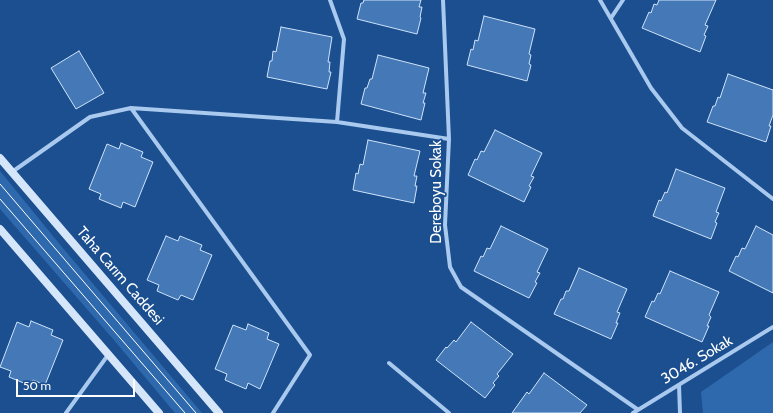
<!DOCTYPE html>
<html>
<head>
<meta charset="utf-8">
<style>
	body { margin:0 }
	#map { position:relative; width:773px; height:413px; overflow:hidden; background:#1b4f8f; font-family:Cabin,sans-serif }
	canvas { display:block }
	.scale { position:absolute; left:16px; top:379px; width:119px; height:18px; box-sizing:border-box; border:2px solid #fff; border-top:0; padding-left:5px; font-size:12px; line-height:14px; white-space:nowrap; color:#fff; -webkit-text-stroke:3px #1b4f8f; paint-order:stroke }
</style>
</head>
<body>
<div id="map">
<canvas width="773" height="413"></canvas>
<div class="scale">50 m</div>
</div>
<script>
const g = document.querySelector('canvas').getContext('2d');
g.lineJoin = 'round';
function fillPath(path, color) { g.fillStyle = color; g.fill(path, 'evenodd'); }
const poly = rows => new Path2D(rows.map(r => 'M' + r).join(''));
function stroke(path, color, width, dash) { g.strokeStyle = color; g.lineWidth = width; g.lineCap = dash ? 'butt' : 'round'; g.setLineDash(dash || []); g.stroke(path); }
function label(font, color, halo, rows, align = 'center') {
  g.font = font + ' Cabin,sans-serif'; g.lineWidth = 3.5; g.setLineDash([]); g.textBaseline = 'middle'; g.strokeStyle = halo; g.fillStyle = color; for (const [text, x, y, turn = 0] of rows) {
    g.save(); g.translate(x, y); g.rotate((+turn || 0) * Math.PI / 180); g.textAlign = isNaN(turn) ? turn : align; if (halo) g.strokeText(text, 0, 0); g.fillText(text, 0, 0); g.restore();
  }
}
const green = poly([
	[0,171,62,247,202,413,175,413,113,339,0,209],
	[773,342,773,413,703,413,701,392]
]);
const building = poly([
	[364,0,421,0,419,7,422,7,420,17,421,18,417,34,357,19,361,3,363,3,364,0],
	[659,0,716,0,705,25,708,26,704,35,706,36,700,52,642,28,649,12,651,13,654,4,657,5,659,0],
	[484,16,535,29,529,54,531,55,529,64,531,65,527,81,467,65,471,49,473,50,475,40,478,41,484,16],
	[281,27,332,37,328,62,330,62,329,72,331,72,327,89,267,77,270,61,272,61,273,51,276,52,281,27],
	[79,51,104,93,76,109,51,68,79,51],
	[378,55,429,68,423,93,426,93,423,103,425,103,421,120,361,104,365,88,367,88,370,79,372,79,378,55],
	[728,74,773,90,773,115,769,126,771,126,766,142,707,122,713,106,715,106,718,97,720,98,728,74],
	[495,130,542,153,531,176,534,177,529,186,531,187,524,202,468,175,475,159,477,160,481,151,484,152,495,130],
	[368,140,420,151,414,176,417,176,415,186,417,186,414,203,353,190,356,173,358,174,360,164,363,165,368,140],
	[121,143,143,152,141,157,153,162,135,207,123,202,121,208,99,199,101,194,89,189,107,144,119,149,121,143],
	[676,169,725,188,716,212,719,213,715,222,717,223,711,239,653,216,659,200,661,201,665,192,667,193,676,169],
	[501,226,548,249,537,272,540,273,535,282,537,283,529,298,474,271,481,256,483,257,487,248,490,249,501,226],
	[756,226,773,235,773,293,729,271,736,256,738,257,742,248,745,249,756,226],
	[166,236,178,241,180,236,202,245,200,250,212,255,193,300,181,295,178,300,157,291,159,285,147,280,166,236],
	[579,268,627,289,617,312,620,313,616,323,618,323,611,339,554,314,561,299,563,299,566,291,569,291,579,268],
	[670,271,719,292,709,315,711,317,707,326,709,326,702,342,645,317,652,301,654,302,658,293,660,294,670,271],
	[31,321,53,330,51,335,63,340,45,385,33,380,31,386,9,377,11,371,0,367,17,322,29,327,31,321],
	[471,322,513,354,497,374,499,376,493,383,495,385,485,398,436,360,446,347,447,348,454,340,456,342,471,322],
	[248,324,269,333,267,339,279,344,260,389,248,383,246,389,225,380,227,374,215,369,233,325,246,330,248,324],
	[544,373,587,405,580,413,512,413,527,392,529,394,544,373]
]);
const street = poly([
	[330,0,344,39,337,122],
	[443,0,449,139,445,225,450,267,461,287,637,409],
	[600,0,651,88,682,128,773,199],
	[611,18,623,0],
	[131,108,310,355,273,413],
	[12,172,90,117,131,108,337,122,449,139],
	[389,363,449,413],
	[679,385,680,413],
	[66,413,108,355],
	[633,413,773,327]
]);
const secondary = poly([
	[0,158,219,413],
	[0,229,159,413]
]);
const tram = poly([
	[0,184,196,413],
	[0,199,185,413]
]);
const streetNames = [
	["Dereboyu Sokak",437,192,-90],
	["Taha Carım Caddesi",120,276,49],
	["3046. Sokak",697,360,-31]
];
fillPath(green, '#2e69ad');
fillPath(building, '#4478b7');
stroke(building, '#cfe3fa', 1);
stroke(street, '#a9c9ee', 4);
stroke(secondary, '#d6e6fa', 8);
stroke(tram, '#fff', 1);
label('15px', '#fff', '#1b4f8f', streetNames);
</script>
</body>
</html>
